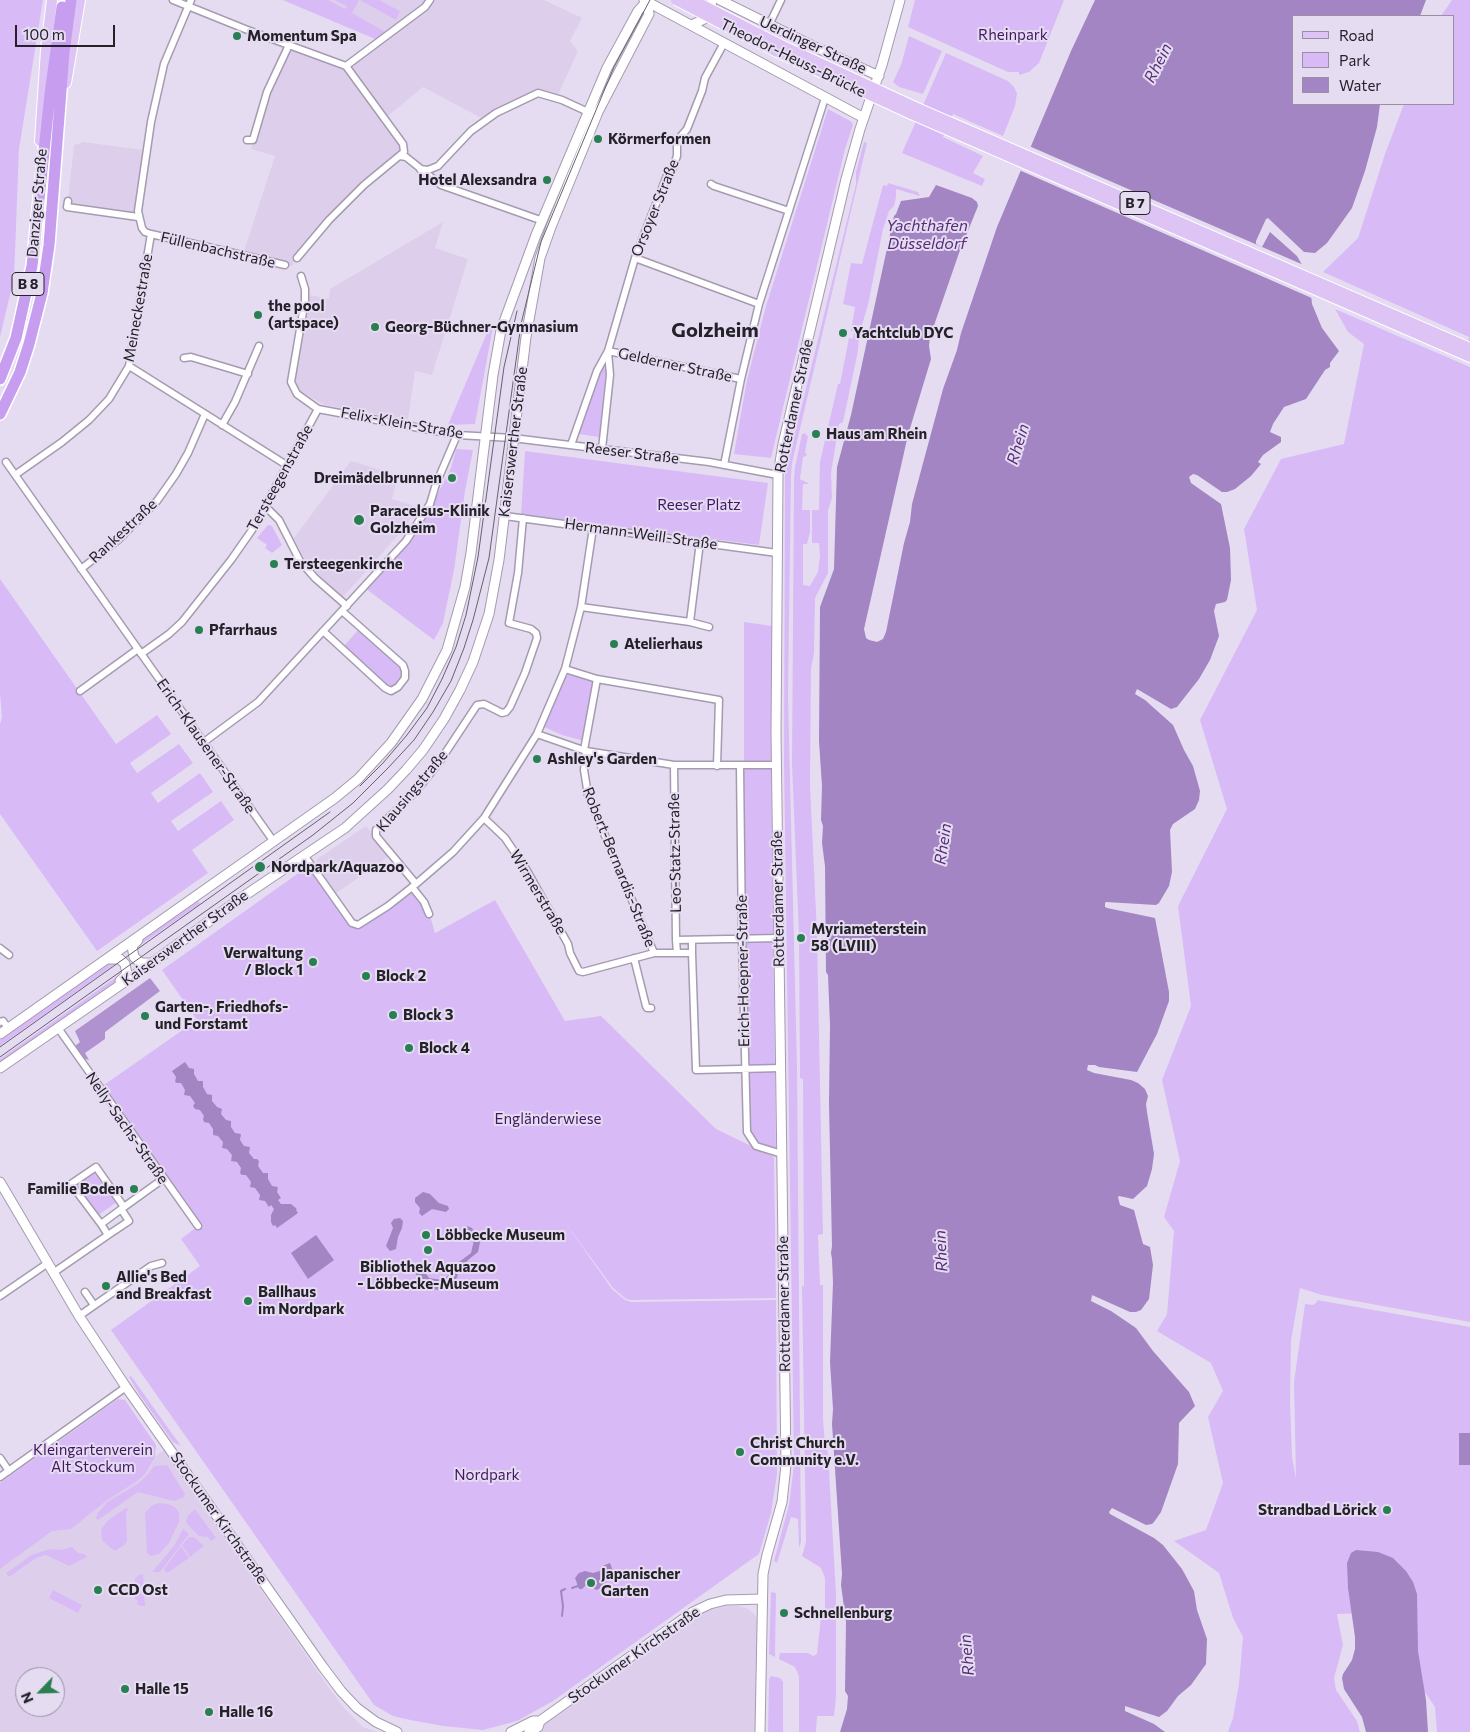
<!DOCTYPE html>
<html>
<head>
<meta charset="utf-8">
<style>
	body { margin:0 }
	#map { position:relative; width:1470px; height:1732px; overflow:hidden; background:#e6dcf2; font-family:Commissioner,sans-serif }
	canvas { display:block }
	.legend { position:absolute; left:1292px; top:15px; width:162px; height:90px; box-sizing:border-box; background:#e6dcf2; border:1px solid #9891a2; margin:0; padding:6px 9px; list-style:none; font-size:15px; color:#242129 }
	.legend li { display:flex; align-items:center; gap:10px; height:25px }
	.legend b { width:25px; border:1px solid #9891a2 }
	.north { position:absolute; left:15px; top:1667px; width:50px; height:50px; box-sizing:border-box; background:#e6dcf2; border:1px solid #9891a2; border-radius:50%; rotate:246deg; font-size:14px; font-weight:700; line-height:20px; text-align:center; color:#242129 }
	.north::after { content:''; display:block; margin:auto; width:18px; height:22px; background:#2a7f52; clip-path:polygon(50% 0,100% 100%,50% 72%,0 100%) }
	.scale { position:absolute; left:15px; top:25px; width:100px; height:22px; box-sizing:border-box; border:2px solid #242129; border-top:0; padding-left:6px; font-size:15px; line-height:18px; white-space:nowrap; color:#242129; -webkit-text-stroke:4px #e6dcf2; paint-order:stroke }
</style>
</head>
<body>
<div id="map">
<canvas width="1470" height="1732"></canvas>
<ul class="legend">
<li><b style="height:6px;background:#ddc4f5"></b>Road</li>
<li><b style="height:14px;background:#d8bbf6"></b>Park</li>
<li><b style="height:14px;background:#a285c2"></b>Water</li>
</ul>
<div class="north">N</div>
<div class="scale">100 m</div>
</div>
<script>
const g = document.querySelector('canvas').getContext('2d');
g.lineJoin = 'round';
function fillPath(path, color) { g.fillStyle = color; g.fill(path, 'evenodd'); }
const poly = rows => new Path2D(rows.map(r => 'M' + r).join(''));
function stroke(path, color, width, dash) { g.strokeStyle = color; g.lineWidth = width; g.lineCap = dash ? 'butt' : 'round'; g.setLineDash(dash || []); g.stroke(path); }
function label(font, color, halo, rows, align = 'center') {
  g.font = font + ' Commissioner,sans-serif'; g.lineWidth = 4; g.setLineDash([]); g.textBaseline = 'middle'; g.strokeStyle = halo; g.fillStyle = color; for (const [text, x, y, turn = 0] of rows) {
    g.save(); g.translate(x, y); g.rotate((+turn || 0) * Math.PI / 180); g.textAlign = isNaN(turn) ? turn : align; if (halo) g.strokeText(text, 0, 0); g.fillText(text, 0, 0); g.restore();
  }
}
const built = poly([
	[283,0,544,0,582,18,570,41,578,51,557,97,538,93,483,119,423,87,384,119,407,152,363,185,296,258,292,266,242,257,275,156,251,149,267,92,290,46,346,65,377,40],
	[84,142,150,151,138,216,67,209,74,145],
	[443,222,435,248,468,259,432,375,415,371,408,420,325,405,301,392,295,383,294,375,310,295,329,299,330,289],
	[351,461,398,475,392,499,419,507,401,532,343,597,317,573,305,559,294,538],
	[366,826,391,855,335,894,316,867,317,859],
	[164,1450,334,1695,346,1710,363,1727,378,1732,0,1732,0,1565],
	[25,1677,55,1677,55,1707,25,1707],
	[727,1606,740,1606,748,1609,754,1614,760,1622,757,1732,532,1732,691,1618,705,1611]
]);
const green = poly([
	[0,0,43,0,19,149,14,278,0,337],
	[283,0,328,0,345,9,347,6,335,0,359,0,352,13,384,31,378,40],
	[360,0,379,0,400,11,396,20],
	[915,0,1064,0,1039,63,1029,72,1019,75,1019,72,1008,72,908,27],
	[1452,0,1470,0,1470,342,1468,342,1469,337,1323,272,1358,238,1385,154,1404,104,1454,104,1454,16,1441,16],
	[909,36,942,51,923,94,899,87,893,82,901,65],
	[946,53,1008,81,1014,87,1017,93,1015,106,1003,136,953,114,943,137,983,156,973,173,985,179,982,186,902,153],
	[828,109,852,122,853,125,845,149,771,458,734,454,747,380,766,306],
	[864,142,867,143,792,463,791,475,788,696,797,1066,801,1542,799,1548,798,1519,791,1517,777,1563,774,1561,789,1505,794,1465,784,762,785,474,856,184,856,172],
	[888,183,918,192,920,196,896,189,896,197,894,206,889,211,883,229,868,305,859,335,858,351,843,422,839,424,831,473,832,498,828,510,828,573,815,598,814,653,811,669,810,785,817,934,823,1234,818,1235,820,1285,823,1285,823,1419,825,1445,828,1453,836,1594,836,1696,834,1716,817,1716,816,1732,799,1732,799,1676,795,1667,779,1659,780,1653,808,1653,813,1656,817,1654,822,1608,825,1608,825,1578,821,1568,802,1556,806,1542,802,1286,804,1286,803,1079,800,1078,799,936,792,764,794,480,795,467,802,434,806,433,806,435,808,436,805,453,807,454,806,456,803,457,800,479,808,483,808,484,803,484,802,510,810,510,810,532,807,544,803,544,803,585,810,586,818,572,820,556,819,543,812,543,812,510,819,510,820,462,838,384,840,384,849,338,853,339,854,332,851,331,855,307,843,304,851,263,862,264,883,185,887,186],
	[1335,309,1470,367,1470,1322,1322,1295,1300,1288,1291,1341,1290,1401,1292,1457,1296,1479,1294,1382,1305,1304,1313,1305,1317,1302,1317,1300,1470,1327,1470,1732,1437,1732,1435,1707,1372,1613,1337,1614,1343,1645,1334,1678,1336,1690,1357,1721,1360,1732,1228,1732,1233,1718,1239,1684,1243,1637,1233,1618,1219,1573,1174,1541,1206,1530,1223,1483,1208,1417,1223,1391,1211,1363,1157,1331,1167,1314,1174,1231,1164,1217,1180,1161,1162,1080,1191,1006,1178,906,1227,809,1200,720,1257,610,1244,529,1281,459,1344,444,1364,344,1348,332],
	[490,326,493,327,475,424,448,425],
	[603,367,606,370,599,437,579,434,600,369],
	[456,449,473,450,465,491,454,570,443,623,434,640,365,588,432,505,451,468],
	[525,451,768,483,759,545,521,514],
	[268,525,272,526,282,545,272,553,265,548,267,545,257,538],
	[0,579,116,744,157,715,171,734,130,763,137,773,179,744,193,763,151,793,158,803,200,773,213,792,171,821,178,831,221,801,234,820,192,850,208,873,97,951,0,814,0,724,2,717,0,693],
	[744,622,772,626,771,767,776,1150,755,1143,749,1131,741,770,744,760],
	[359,629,402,666,404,674,401,681,393,687,389,687,343,647],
	[570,673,595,680,584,741,562,735,544,727,564,678],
	[307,867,311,868,355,927,412,891,418,895,431,919,435,933,495,900,565,1021,601,1016,716,1129,774,1157,776,1298,631,1300,626,1299,613,1288,562,1218,612,1289,625,1300,631,1302,776,1300,777,1474,771,1513,759,1554,553,1701,517,1721,483,1730,443,1726,405,1719,393,1716,374,1705,111,1330,200,1266,181,1239,198,1226,101,1087,197,1020,162,970],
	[198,901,200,904,136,948,138,942],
	[118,962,0,1046,0,1040,110,963],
	[125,971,122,978,0,1065,0,1059],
	[95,1172,96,1172,117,1202,97,1216,75,1186],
	[131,1376,181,1446,173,1442,139,1394,129,1377],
	[118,1399,125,1400,156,1445,155,1457,145,1474,137,1481,106,1501,71,1529,52,1531,0,1569,0,1483],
	[167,1465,185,1494,184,1497,174,1501,138,1492,98,1520,96,1518,98,1513,107,1502,139,1483,148,1474,154,1466],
	[159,1503,168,1504,175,1507,179,1513,179,1522,169,1543,159,1554,151,1556,147,1553,145,1513,151,1506],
	[126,1508,129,1509,126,1512,127,1541,124,1545,115,1551,105,1543,102,1540,101,1530,107,1521],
	[195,1509,216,1538,211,1541,208,1537,199,1536,188,1525,186,1521,188,1516],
	[183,1529,189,1534,160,1572,152,1572,174,1546],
	[189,1537,194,1537,204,1546,190,1557,182,1545],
	[181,1546,189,1558,167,1573,164,1569],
	[72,1547,78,1553,85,1554,87,1557,69,1566,46,1555,36,1558,9,1577,6,1573,32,1555,43,1551,51,1549,62,1550],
	[143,1574,145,1606,141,1606,137,1604,138,1601,135,1599,135,1579,139,1575],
	[53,1590,82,1605,78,1613,49,1598],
	[771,1592,776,1593,775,1657,769,1654],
	[771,1676,780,1678,783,1682,783,1732,768,1732,769,1679]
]);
const forest = poly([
	[150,978,160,991,105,1032,105,1039,85,1053,89,1060,82,1058,74,1047,80,1042,75,1031]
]);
const water = poly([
	[1095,0,1426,0,1420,16,1294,16,1294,104,1380,104,1377,127,1365,171,1352,208,1327,243,1315,253,1304,252,1268,218,1266,219,1256,241,1256,244,1262,247,1270,232,1297,256,1305,270,1310,285,1312,304,1322,328,1339,351,1330,363,1330,367,1325,370,1306,399,1284,407,1273,424,1270,432,1281,437,1281,442,1263,455,1258,462,1261,464,1251,476,1235,489,1227,492,1222,492,1197,475,1193,474,1189,477,1191,483,1221,504,1230,548,1231,580,1227,600,1225,602,1216,604,1214,611,1219,636,1210,660,1199,679,1177,707,1171,709,1137,689,1135,694,1145,700,1173,725,1184,750,1193,766,1200,791,1199,800,1195,809,1173,824,1170,830,1172,872,1169,886,1159,903,1156,905,1106,902,1105,903,1105,907,1107,908,1155,918,1169,992,1169,1001,1157,1034,1137,1072,1099,1067,1095,1065,1088,1065,1087,1070,1094,1073,1131,1080,1138,1083,1145,1089,1148,1096,1146,1104,1147,1112,1154,1154,1152,1169,1147,1186,1133,1199,1119,1196,1118,1197,1120,1205,1134,1210,1143,1244,1150,1247,1153,1265,1149,1299,1141,1310,1136,1312,1130,1312,1092,1295,1091,1301,1111,1311,1136,1328,1153,1351,1189,1392,1195,1406,1179,1423,1178,1464,1161,1512,1154,1522,1152,1524,1146,1525,1112,1508,1109,1512,1110,1514,1154,1538,1163,1545,1182,1569,1194,1591,1197,1610,1207,1639,1206,1664,1191,1685,1178,1696,1167,1711,1159,1717,1125,1706,1125,1711,1154,1724,1165,1732,840,1732,847,1709,848,1696,845,1691,846,1622,841,1585,842,1574,832,1424,833,1409,830,1362,833,1283,832,1259,831,1253,832,1246,829,1103,830,1025,828,975,826,972,825,866,822,843,823,826,821,820,822,786,819,741,820,607,834,569,837,467,851,415,894,216,896,214,901,201,929,197,936,185,972,198,977,202,978,206,959,253,930,337,929,346,931,359,908,435,864,629,866,638,869,640,877,642,883,639,886,632,904,543,910,522,912,504,943,389,957,350,961,333,997,227,1071,51],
	[185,1062,189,1068,194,1069,194,1074,198,1081,203,1081,203,1087,207,1094,212,1095,212,1101,217,1107,222,1109,221,1114,226,1120,231,1121,231,1127,235,1133,241,1134,240,1140,244,1146,250,1147,249,1153,254,1159,257,1159,259,1161,258,1166,263,1173,268,1173,268,1179,272,1186,278,1187,277,1192,281,1198,278,1200,281,1204,291,1204,297,1209,296,1210,298,1213,277,1228,275,1225,273,1226,271,1222,271,1215,274,1209,271,1205,269,1207,265,1201,259,1200,260,1195,255,1188,250,1187,251,1182,246,1175,242,1175,240,1173,241,1168,237,1162,231,1161,232,1155,227,1149,222,1148,223,1142,218,1136,213,1135,213,1129,209,1123,204,1122,203,1119,204,1116,200,1110,195,1109,193,1106,195,1103,190,1096,184,1095,185,1090,181,1083,177,1083,175,1082,176,1077,172,1071],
	[423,1192,430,1194,439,1203,448,1206,449,1209,446,1212,432,1209,422,1216,419,1213,420,1208,415,1202,415,1198],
	[400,1218,403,1221,402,1228,398,1237,396,1249,390,1251,386,1246,393,1228,391,1223,394,1219],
	[467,1226,472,1228,480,1242,478,1252,468,1260,463,1267,459,1262,471,1253,474,1240,465,1228],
	[316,1235,334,1260,308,1279,291,1253],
	[419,1264,429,1278,442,1280,453,1272,454,1268,458,1273,457,1278,439,1290,425,1288,415,1273],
	[1459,1433,1470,1433,1470,1465,1459,1465],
	[1356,1550,1378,1552,1393,1558,1406,1571,1413,1582,1417,1594,1418,1651,1426,1700,1428,1732,1366,1732,1362,1717,1344,1689,1342,1678,1343,1674,1352,1660,1355,1649,1355,1637,1348,1588,1347,1563,1351,1553],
	[610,1563,615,1577,607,1580,604,1587,596,1590,588,1583,582,1589,579,1589,575,1578,579,1573,585,1571,593,1573,600,1571,600,1567]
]);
const pier = poly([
	[1029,146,1306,266,1313,284,1314,299,1019,170]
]);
const stream = poly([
	[572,1588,578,1586],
	[562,1616,563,1606,561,1591,565,1589]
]);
const street = poly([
	[173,0,245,29,346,66,403,144,404,152,364,185,329,220,297,258],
	[769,25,781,0],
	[346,66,425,7,430,0],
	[247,140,253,140,267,92,289,45],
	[400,156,406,157,441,185,543,221],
	[420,169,428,170,438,166,471,131,496,113,538,93,562,100,588,112],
	[711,184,714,186,789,211],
	[68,201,67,207,138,217],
	[151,234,285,265],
	[635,258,759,304],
	[608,351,741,379],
	[184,358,191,357,248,374],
	[129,366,288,466],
	[318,409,457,435,513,438,602,449,709,462,778,475],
	[222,425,235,402,259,346],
	[571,445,597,371,608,351,635,258,668,173,671,173,677,156,677,145,681,136,687,129,702,91,705,78,724,43],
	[602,449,610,375,608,352],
	[6,462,274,842],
	[724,465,741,379,759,304,825,98],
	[15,475,62,442,89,420,109,399,129,366,151,234,145,232,142,228,138,211,151,122,164,64,191,0],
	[265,506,279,520,300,561,315,578,347,606],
	[505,516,777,553],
	[81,569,118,540,157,501,176,474,188,453,205,414],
	[581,607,690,622,709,627],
	[690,622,700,542],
	[323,631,385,688,391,691,398,687,405,678,405,671,403,665,342,611],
	[141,654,169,634,182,622,231,560,252,530,318,409,297,394,291,382,305,300,305,289,301,276],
	[565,669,597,679,719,700,717,766],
	[80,691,138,649],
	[537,734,586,751,674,765,777,765],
	[204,742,258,702,406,541,430,504,436,484,457,435],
	[584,750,597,679],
	[586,751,584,770,588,795,654,953],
	[674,765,676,940],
	[740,766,742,938,747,1132,756,1146,782,1154],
	[484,818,505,838,526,869,568,944,570,953,579,971,583,972,654,953,692,953,692,940],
	[304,855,352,923,358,925,388,906,416,884,453,852,484,818,537,734,565,669,581,607,593,528],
	[416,884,376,836,376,830,416,791,438,764,477,705,484,704,502,713,506,712,510,707,525,673,537,638,536,633,531,629,509,623,518,573,523,518],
	[412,887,424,902,429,914],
	[0,948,9,955],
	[677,953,676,940,779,938],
	[692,953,696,1070,781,1068],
	[634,958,646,1006,647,1008,651,1008],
	[0,1022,3,1021,8,1028],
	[58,1028,198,1226],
	[124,1207,101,1224,71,1184,96,1167,124,1207,163,1179],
	[101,1224,108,1235,129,1221,121,1209],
	[53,1273,108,1235],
	[85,1292,94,1305],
	[0,1296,48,1263],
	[79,1316,151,1266,162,1263],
	[0,1458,9,1471],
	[0,1477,126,1387]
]);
const secondary = poly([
	[644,0,864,118],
	[720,0,815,47,879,76],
	[692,25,704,19,711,6,712,0],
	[138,940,132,946,134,957,141,963,152,963],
	[107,959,120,959,125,964,127,974,120,981],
	[0,1034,335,798,358,779,391,743,422,699,447,650,465,587,471,553,493,375,501,330,536,235,607,68,638,11,648,0],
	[0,1068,152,963,241,898,345,828,388,789,406,770,423,750,444,719,460,690,473,662,489,614,499,560,526,337,540,258,551,227,598,112,649,14,647,2],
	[0,1182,79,1316,126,1387,323,1667,341,1691,357,1708,376,1722,397,1732],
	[511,1732,533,1721,540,1721],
	[529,1732,538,1727,540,1721,693,1612,710,1604,726,1600,762,1599],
	[760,1732,763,1574,767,1555,782,1502,786,1465,776,733,778,475,783,444,846,179,860,129,882,65,900,0]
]);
const primary = poly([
	[66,83,80,0],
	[915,107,1470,348],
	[911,114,1470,357],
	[40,141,46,50,52,0]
]);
const highway = poly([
	[0,379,16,338,32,266,50,94,62,7],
	[0,414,20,372,29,344,42,293,49,245,64,52,71,0]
]);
const tram = poly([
	[360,786,383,763,407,735,427,708,442,679,456,647,466,615,478,557,504,367,517,311],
	[0,1047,330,812],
	[0,1057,313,835,353,803,388,768,414,740,433,712,451,681,464,648,473,620,489,558,521,324,541,242,614,67,650,0]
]);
const primaryBridge = poly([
	[676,0,777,52,911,114],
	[693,0,781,45,915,107]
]);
const markers = [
	[237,36,5,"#2a7f52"],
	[598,139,5,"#2a7f52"],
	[547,180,5,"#2a7f52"],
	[258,315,5,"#2a7f52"],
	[375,327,5,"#2a7f52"],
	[843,333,5,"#2a7f52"],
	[816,434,5,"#2a7f52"],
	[452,478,5,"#2a7f52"],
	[359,520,6,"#2a7f52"],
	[274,564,5,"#2a7f52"],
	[199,630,5,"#2a7f52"],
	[614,644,5,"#2a7f52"],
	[537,759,5,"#2a7f52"],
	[260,867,6,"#2a7f52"],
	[801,938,5,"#2a7f52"],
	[313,962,5,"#2a7f52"],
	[366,976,5,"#2a7f52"],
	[393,1015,5,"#2a7f52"],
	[145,1016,5,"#2a7f52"],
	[409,1048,5,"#2a7f52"],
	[134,1189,5,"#2a7f52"],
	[426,1235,5,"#2a7f52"],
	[428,1250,5,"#2a7f52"],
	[106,1286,5,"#2a7f52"],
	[248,1301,5,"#2a7f52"],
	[740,1452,5,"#2a7f52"],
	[1387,1510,5,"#2a7f52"],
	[591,1583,5,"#2a7f52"],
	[98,1590,5,"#2a7f52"],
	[784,1613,5,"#2a7f52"],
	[125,1689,5,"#2a7f52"],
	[209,1712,5,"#2a7f52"]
];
const shields = [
	[1135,203,30],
	[28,284,32]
];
const shieldNames = [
	["B 7",1135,203],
	["B 8",28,284]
];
const parkNames = [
	["Rheinpark",1013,35],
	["Reeser Platz",699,505],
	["Engländerwiese",548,1119],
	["Kleingartenverein",93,1450],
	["Alt Stockum",93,1467],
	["Nordpark",487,1475]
];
const poiNames = [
	["Momentum Spa",247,36],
	["Körmerformen",608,139],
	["Hotel Alexsandra",537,180,"right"],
	["the pool",268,306],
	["(artspace)",268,323],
	["Georg-Büchner-Gymnasium",385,327],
	["Yachtclub DYC",853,333],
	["Haus am Rhein",826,434],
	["Dreimädelbrunnen",442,478,"right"],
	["Paracelsus-Klinik",370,511],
	["Golzheim",370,528],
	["Tersteegenkirche",284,564],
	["Pfarrhaus",209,630],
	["Atelierhaus",624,644],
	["Ashley's Garden",547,759],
	["Nordpark/Aquazoo",271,867],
	["Myriameterstein",811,929],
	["58 (LVIII)",811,946],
	["Verwaltung",303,953,"right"],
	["/ Block 1",303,970,"right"],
	["Block 2",376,976],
	["Garten-, Friedhofs-",155,1007],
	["und Forstamt",155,1024],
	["Block 3",403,1015],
	["Block 4",419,1048],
	["Familie Boden",124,1189,"right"],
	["Löbbecke Museum",436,1235],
	["Bibliothek Aquazoo",428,1267,"center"],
	["- Löbbecke-Museum",428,1284,"center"],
	["Allie's Bed",116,1277],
	["and Breakfast",116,1294],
	["Ballhaus",258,1292],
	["im Nordpark",258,1309],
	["Christ Church",750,1443],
	["Community e.V.",750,1460],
	["Strandbad Lörick",1377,1510,"right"],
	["Japanischer",601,1574],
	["Garten",601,1591],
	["CCD Ost",108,1590],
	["Schnellenburg",794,1613],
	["Halle 15",135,1689],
	["Halle 16",219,1712]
];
const streetNames = [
	["Uerdinger Straße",813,45,25],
	["Theodor-Heuss-Brücke",793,58,26],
	["Danziger Straße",37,203,-85],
	["Orsoyer Straße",655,208,-68],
	["Füllenbachstraße",218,250,13],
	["Meineckestraße",138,308,-80],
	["Gelderner Straße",675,365,12],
	["Rotterdamer Straße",794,406,-78],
	["Felix-Klein-Straße",402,423,10],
	["Kaiserswerther Straße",513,442,-83],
	["Reeser Straße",632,453,7],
	["Tersteegenstraße",280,478,-61],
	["Rankestraße",123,531,-43],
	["Hermann-Weill-Straße",641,534,8],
	["Erich-Klausener-Straße",206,746,55],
	["Klausingstraße",412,791,-50],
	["Leo-Statz-Straße",675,853,-91],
	["Robert-Bernardis-Straße",619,867,68],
	["Wirmerstraße",538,892,59],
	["Rotterdamer Straße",778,899,-91],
	["Kaiserswerther Straße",185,938,-36],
	["Erich-Hoepner-Straße",743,971,-91],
	["Nelly-Sachs-Straße",127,1128,55],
	["Rotterdamer Straße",784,1304,-91],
	["Stockumer Kirchstraße",219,1518,55],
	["Stockumer Kirchstraße",634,1655,-35]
];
const waterNames = [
	["Rhein",1158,63,-63],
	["Yachthafen",927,226],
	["Düsseldorf",927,244],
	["Rhein",1018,444,-73],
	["Rhein",943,844,-82],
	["Rhein",941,1251,-93],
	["Rhein",967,1655,-95]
];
const districtNames = [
	["Golzheim",715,330]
];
fillPath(built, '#ddcfec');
fillPath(green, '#d8bbf6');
fillPath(forest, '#b092d0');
fillPath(water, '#a285c2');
fillPath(pier, '#e6dcf2');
stroke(stream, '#a285c2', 2);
stroke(street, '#a59bb0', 9);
stroke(secondary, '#a59bb0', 11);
stroke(primary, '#fff', 12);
stroke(highway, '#fff', 14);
stroke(street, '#fff', 6);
stroke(secondary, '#fff', 9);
stroke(primary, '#ddc4f5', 10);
stroke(highway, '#c69def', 11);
stroke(tram, '#66616d', 1);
stroke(primaryBridge, '#fff', 12, []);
stroke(primaryBridge, '#ddc4f5', 10);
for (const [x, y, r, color] of markers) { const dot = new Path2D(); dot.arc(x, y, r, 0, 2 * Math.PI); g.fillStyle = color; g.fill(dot); stroke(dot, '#e6dcf2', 2); }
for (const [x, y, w] of shields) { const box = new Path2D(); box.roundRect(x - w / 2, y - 11.5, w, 23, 4); g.fillStyle = '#e6dcf2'; g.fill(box); stroke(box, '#242129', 1); }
label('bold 14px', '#242129', null, shieldNames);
label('15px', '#401760', '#e6dcf2', parkNames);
label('bold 15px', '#242129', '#e6dcf2', poiNames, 'left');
label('15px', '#242129', '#e6dcf2', streetNames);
label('italic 16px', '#552d77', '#e6dcf2', waterNames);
label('bold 20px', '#242129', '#e6dcf2', districtNames);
</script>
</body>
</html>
